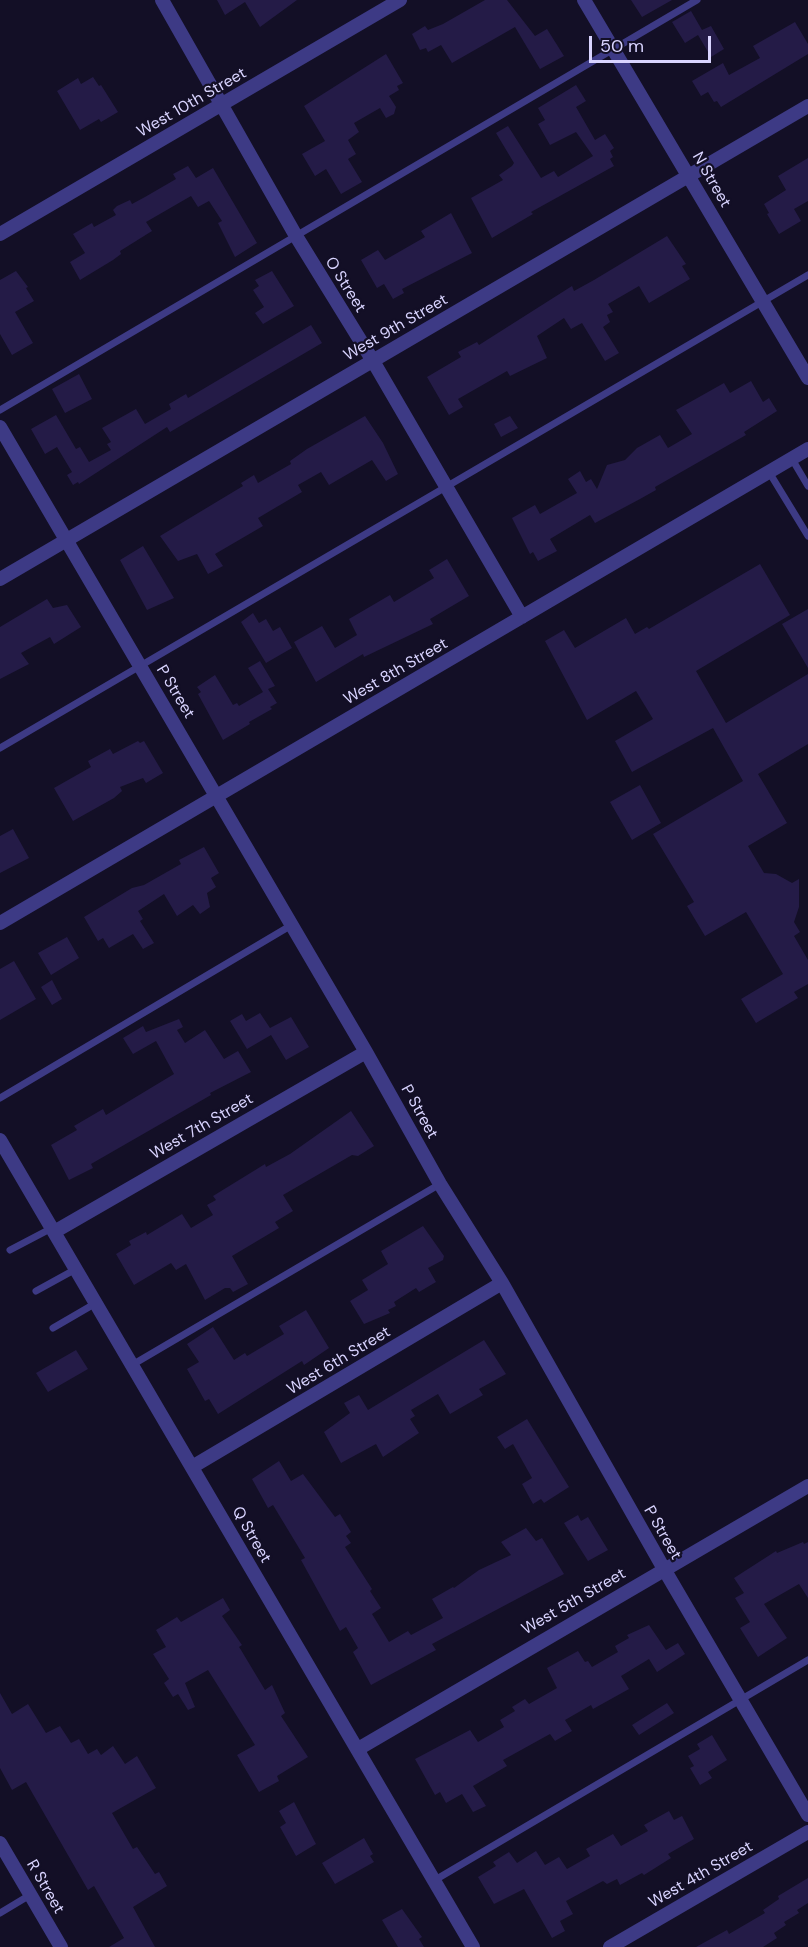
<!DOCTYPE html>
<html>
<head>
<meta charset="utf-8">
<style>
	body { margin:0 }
	#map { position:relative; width:808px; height:1947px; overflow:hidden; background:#130f26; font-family:"DM Sans",sans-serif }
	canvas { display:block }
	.scale { position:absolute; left:589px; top:36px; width:122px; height:27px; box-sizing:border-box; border:3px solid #d9d4ff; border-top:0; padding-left:8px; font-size:18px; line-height:21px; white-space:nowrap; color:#d9d4ff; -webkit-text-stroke:4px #130f26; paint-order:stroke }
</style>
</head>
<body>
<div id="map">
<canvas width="808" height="1947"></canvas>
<div class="scale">50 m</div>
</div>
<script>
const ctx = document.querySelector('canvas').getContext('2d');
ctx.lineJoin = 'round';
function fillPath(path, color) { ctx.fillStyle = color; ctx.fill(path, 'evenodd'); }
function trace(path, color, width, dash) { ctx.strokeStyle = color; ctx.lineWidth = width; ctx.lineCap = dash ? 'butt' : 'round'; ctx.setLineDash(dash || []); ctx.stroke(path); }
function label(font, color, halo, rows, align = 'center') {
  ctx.font = font + ' "DM Sans",sans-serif'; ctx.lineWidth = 4.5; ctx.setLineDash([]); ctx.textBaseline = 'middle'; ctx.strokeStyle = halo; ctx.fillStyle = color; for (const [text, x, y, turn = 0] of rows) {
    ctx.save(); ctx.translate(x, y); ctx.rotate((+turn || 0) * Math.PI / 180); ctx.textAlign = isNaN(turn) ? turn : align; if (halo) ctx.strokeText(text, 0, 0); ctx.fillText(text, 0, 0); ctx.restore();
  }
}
fillPath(new Path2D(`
	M217 0H297L260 27 245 2 225 15Z
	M485 0H507L535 36 547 29 564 56 540 69 515 27 452 63 441 45 428 52 426 48 420 50 412 34 425 26 428 30 443 24Z
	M631 0H672L642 17Z
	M691 11 702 30 711 26 724 49 711 57 698 35 685 43 672 22Z
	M795 22 808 44V54L721 107 717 101 714 102 708 92 701 96 692 81 723 63 729 75 760 58 753 46Z
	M386 54 403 83 397 86 399 90 389 96 396 107 394 114 386 118 380 108 354 123 359 132 348 140 356 154 348 159 362 182 341 194 326 169 315 176 302 154 325 141 304 106Z
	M93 77 99 86 101 85 118 112 101 122 99 119 80 130 57 91 78 78 81 84Z
	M576 85 586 101 576 107 595 140 605 134 614 148 610 151 613 157 610 159 614 166 531 212 533 214 492 238 471 198 503 180 499 175 512 166 514 163 496 133 508 126 541 178 554 171 558 177 593 156 576 132 550 145 538 124 545 120 538 108Z
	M808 158V201L794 209 801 221 779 234 767 214 769 213 764 204 786 190 778 176Z
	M188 166 196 178 213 168 257 243 235 257 218 223 222 221 209 201 198 207 191 196 146 222 152 231 120 251 121 254 113 260 80 280 70 262 85 253 73 234 92 223 94 227 116 215 113 210 117 206 130 200 132 204 145 197 176 179 173 174Z
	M451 213 472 253 402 289 404 293 393 299 384 284 377 288 361 260 378 250 385 260 425 237 421 231Z
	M667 236 686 264 682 266 690 279 649 303 639 286 608 304 613 312 607 315 610 322 603 327 619 353 605 361 582 323 571 329 564 318 537 336 547 358 510 376 507 371 458 399 463 407 449 415 427 377 461 357 458 352 477 342 479 345 572 286 574 291 594 280Z
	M16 271 28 287 26 288 34 301 15 312 33 343 12 355 0 334V280Z
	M272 271 294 306 263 324 255 313 264 307 253 290 259 286 255 280Z
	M311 325 322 343 170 432 167 427 79 484 78 482 73 485 67 475 72 472 57 447 45 454 31 429 56 415 76 449 80 447 89 462 111 450 107 444 111 442 102 428 136 409 145 424 171 409 169 404 186 394 188 398Z
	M79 374 92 399 65 413 52 389Z
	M751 381 763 402 769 398 777 411 744 432 746 435 655 487 656 490 640 499 595 523 590 515 550 539 557 551 538 561 533 552 530 554 512 518 535 505 540 514 577 493 568 479 580 471 586 482 591 479 597 489 607 465 625 460 637 448 660 435 668 448 692 434 676 410 724 383 730 393Z
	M365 416 383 443 398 474 386 481 372 460 329 485 321 472 298 485 302 492 258 518 263 526 215 554 223 566 208 574 197 554 178 561 160 536 243 486 241 483 254 475 258 483 291 464 290 461 307 449Z
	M510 416 518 428 501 437 494 424Z
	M143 546 174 598 147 610 120 560Z
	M447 559 469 596 430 619 433 624 364 657 363 654 316 682 294 642 322 626 335 648 357 635 349 619 390 595 394 602 434 578 429 570Z
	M760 564 790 615 696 671 726 723 808 674V744L758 774 787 823 748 846 764 873 776 874 792 883 799 879V907L794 922 800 932 794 936 808 960V984L794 992 798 998 756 1023 741 999 783 974 746 912 705 936 687 906 694 902 653 834 743 781 713 728 632 772 615 741 653 719 636 691 587 720 545 641 564 630 575 648 626 618 635 634 647 627 649 629Z
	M47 599 53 608 67 605 81 627 54 644 50 637 21 653 29 664 0 679V627Z
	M808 609V668L782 624Z
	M253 613 259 623 266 619 273 631 280 627 292 648 266 663 241 622Z
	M260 661 275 686 268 689 277 703 270 707 272 709 249 722 250 724 223 740 198 694 201 692 197 687 215 675 233 705 237 703 239 706 263 692 248 668Z
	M138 741 140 743 144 741 163 773 146 783 143 778 120 787 122 791 114 798 73 821 54 788 91 767 88 761 110 749 113 754Z
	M640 785 661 823 632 840 610 802Z
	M13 829 29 858 0 873V836Z
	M204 847 219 873 211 878 216 887 207 893 210 907 200 914 193 905 177 916 164 894 138 911 143 919 140 921 154 943 143 949 133 934 109 948 103 938 98 941 84 917 132 888 144 885 181 864 179 860Z
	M67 937 79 958 51 975 38 953Z
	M14 961 36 999 0 1020V969Z
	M52 980 62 999 52 1005 41 987Z
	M260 1013 270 1028 291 1017 309 1047 286 1060 271 1035 247 1049 230 1021 242 1014 246 1021Z
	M179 1019 183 1027 177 1030 185 1043 205 1030 224 1059 238 1051 251 1072 210 1093 211 1095 91 1164 93 1168 69 1180 51 1145 77 1130 74 1126 103 1109 106 1115 174 1074 156 1041 133 1054 123 1038 143 1026 146 1032Z
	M351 1111 374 1146 358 1156 352 1155 283 1195 293 1211 275 1222 279 1228 232 1256 248 1284 233 1292 230 1288H225L205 1300 186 1264 176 1270 171 1263 134 1285 116 1254 131 1245 129 1241 146 1232 147 1235 182 1214 191 1228 213 1215 207 1205 216 1200 213 1196 265 1164 266 1167 290 1154Z
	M423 1226 444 1256 443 1260 428 1268 436 1282 419 1292 416 1288 394 1302 396 1306 388 1310 390 1313 364 1324 350 1301 368 1290 362 1280 388 1264 381 1251Z
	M306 1310 329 1348 304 1365 302 1361 218 1414 209 1399 205 1401 187 1369 199 1362 187 1344 213 1327 234 1360 245 1353 247 1356 284 1334 279 1326Z
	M484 1340 506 1374 479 1389 483 1395 450 1414 438 1394 411 1410 415 1416 410 1419 419 1433 383 1457 376 1444 341 1463 324 1432 350 1413 344 1403 359 1395 368 1410Z
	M76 1350 88 1369 48 1392 36 1373Z
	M527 1419 569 1487 544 1503 541 1499 533 1504 522 1484 532 1478 513 1444 505 1449 497 1437Z
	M279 1461 291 1481 303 1474 335 1517 340 1514 351 1532 346 1536 351 1543 345 1547 372 1589 370 1591 381 1608 372 1614 389 1642 408 1631 411 1635 443 1618 432 1599 453 1587 454 1588 479 1570 511 1555 501 1542 526 1528 536 1541 542 1538 564 1574 432 1644 436 1650 371 1685 353 1652 358 1648 346 1627 340 1631 301 1560 305 1558 273 1505 268 1508 252 1479Z
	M578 1515 581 1521 588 1517 608 1550 588 1561 564 1523Z
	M803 1542 804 1544 808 1542V1598L799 1584 764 1604 787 1638 758 1657 740 1628 750 1622 735 1598 744 1593 734 1578 776 1551 777 1553Z
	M223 1598 230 1610 222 1616 242 1645 239 1647 241 1650 265 1690 272 1685 285 1713 281 1716 308 1757 277 1776 279 1781 259 1792 237 1755 255 1745 208 1670 185 1683 195 1707 188 1710 178 1694 173 1697 164 1683 169 1679 153 1654 166 1647 156 1630 177 1617 181 1622Z
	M649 1625 666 1650 678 1643 685 1654 657 1672 649 1659 621 1676 629 1689 593 1709 591 1705 565 1720 572 1731 555 1741 550 1734 503 1760 507 1766 473 1786 486 1806 473 1812 462 1794 446 1803 440 1792 435 1795 415 1759 470 1730 478 1742 504 1727 500 1720 515 1711 512 1707 525 1699 529 1704 557 1688 547 1668 578 1651 585 1662 588 1661 592 1667 618 1652 615 1646 629 1638 627 1635Z
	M0 1693 12 1714 28 1704 46 1733 60 1726 71 1743 79 1739 88 1754 97 1749 101 1755 113 1746 125 1764 137 1756 156 1788 112 1813 133 1849 137 1847 155 1874 159 1872 167 1886 133 1907 155 1947H109L124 1938 94 1886 88 1890 26 1782 12 1790 0 1768Z
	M667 1703 674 1713 639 1735 632 1725Z
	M712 1735 727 1760 708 1772 712 1778 700 1785 690 1768 694 1766 688 1756 700 1749 697 1744Z
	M294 1802 316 1844 296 1856 280 1827 286 1823 279 1811Z
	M669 1811 674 1820 682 1816 694 1839 668 1854 671 1858 644 1875 642 1873 620 1885 617 1879 607 1884 603 1881 566 1901 573 1914 560 1921 565 1931 552 1938 524 1889 494 1904 478 1877 496 1866 493 1862 509 1852 517 1863 536 1851 545 1865 559 1857 567 1869 590 1856 586 1849 613 1834 621 1846 648 1831 644 1825Z
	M364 1838 373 1854 370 1856 374 1862 335 1884 322 1863Z
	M808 1878V1903L797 1910 799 1913 784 1922 786 1925 774 1933 777 1938 763 1947H696L727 1930 729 1934 765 1913 763 1910 779 1899 778 1896Z
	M402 1909 422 1937 419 1939 424 1947H398L382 1920Z`), '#241b47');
trace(new Path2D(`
	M0 410 697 0
	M792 459 808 486
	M769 472 808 536
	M0 748 808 275
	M0 1098 290 926
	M10 1250 52 1228
	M36 1291 76 1269
	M53 1328 96 1303
	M132 1365 440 1184
	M435 1880 808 1660
	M0 1913 30 1895`), '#3d3a85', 7);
trace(new Path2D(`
	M162 0 296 236 373 361 522 617
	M584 0 808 378
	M0 234 400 0
	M0 427 366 1052 440 1184 502 1283 664 1569 808 1815
	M0 579 808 106
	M0 923 808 449
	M0 1140 473 1947
	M54 1232 366 1052
	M192 1467 502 1283
	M358 1749 808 1486
	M0 1843 61 1947
	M610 1947 808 1832`), '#3d3a85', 14);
label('16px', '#d9d4ff', '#130f26', [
	["West 10th Street",192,103,-30],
	["N Street",711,180,60],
	["O Street",345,285,58],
	["West 9th Street",396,328,-30],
	["West 8th Street",396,672,-30],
	["P Street",175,692,59],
	["P Street",419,1112,61],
	["West 7th Street",202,1127,-30],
	["West 6th Street",339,1361,-31],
	["P Street",662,1533,60],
	["Q Street",251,1535,60],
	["West 5th Street",574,1602,-30],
	["West 4th Street",701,1875,-30],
	["R Street",45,1887,60]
]);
</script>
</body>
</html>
